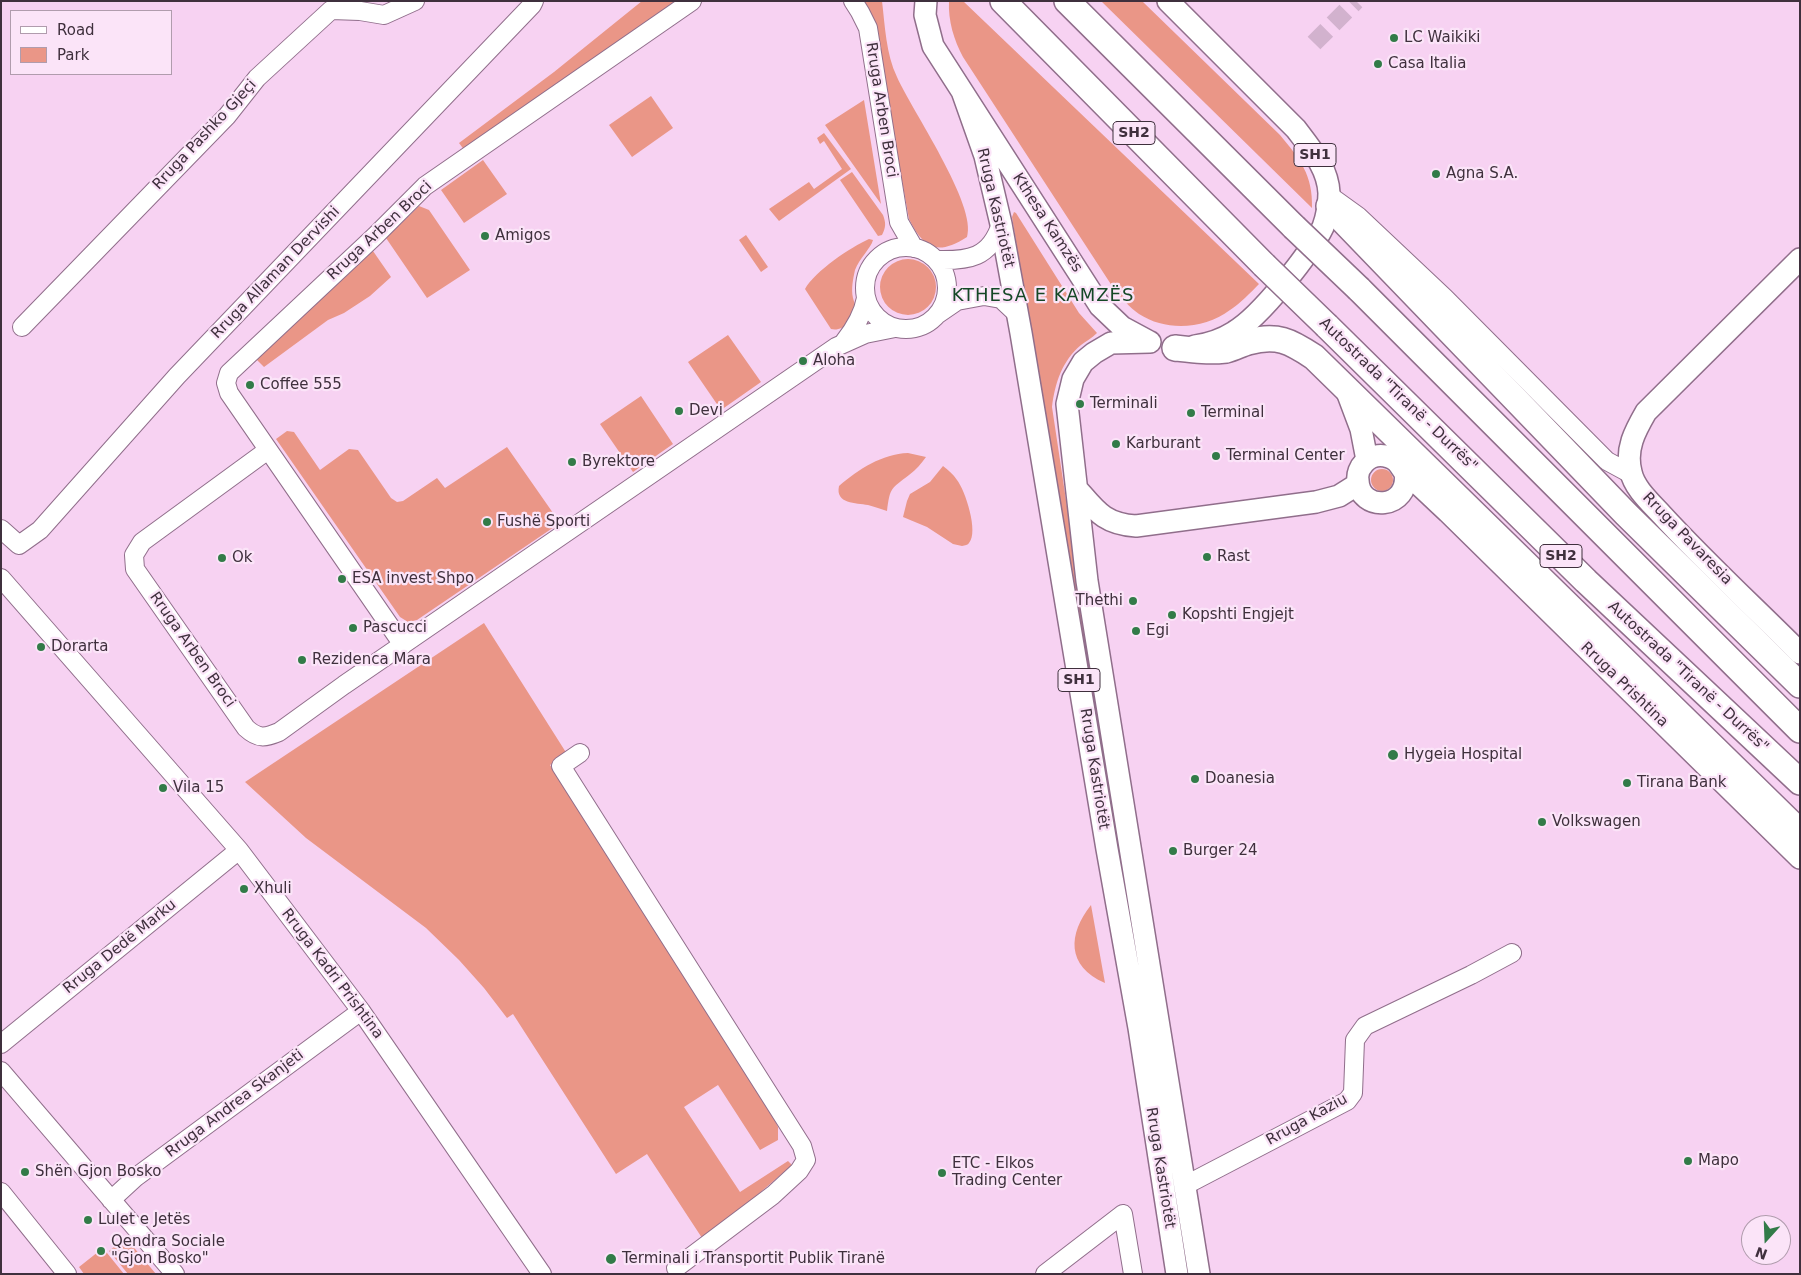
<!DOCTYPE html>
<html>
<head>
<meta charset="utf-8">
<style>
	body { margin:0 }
	#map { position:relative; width:1801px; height:1275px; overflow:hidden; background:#f7d2f2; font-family:"DejaVu Sans",sans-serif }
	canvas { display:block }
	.frame { position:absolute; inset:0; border:2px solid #3f303d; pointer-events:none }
	.legend { position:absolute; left:10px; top:10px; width:162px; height:65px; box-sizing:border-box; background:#fbe4f8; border:1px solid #b09cad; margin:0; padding:6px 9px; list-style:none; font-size:15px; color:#3f303d }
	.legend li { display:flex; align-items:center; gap:10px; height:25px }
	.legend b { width:25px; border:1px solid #b09cad }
	.north { position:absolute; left:1741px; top:1215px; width:50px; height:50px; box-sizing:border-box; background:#fbe4f8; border:1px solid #b09cad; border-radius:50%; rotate:200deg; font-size:14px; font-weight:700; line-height:20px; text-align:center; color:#3f303d }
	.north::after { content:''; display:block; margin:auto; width:18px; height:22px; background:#327b48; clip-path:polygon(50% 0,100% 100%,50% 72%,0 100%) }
</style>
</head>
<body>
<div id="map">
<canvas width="1801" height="1275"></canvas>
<div class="frame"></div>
<ul class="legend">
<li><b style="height:6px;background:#fff"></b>Road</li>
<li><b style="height:14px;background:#ea9687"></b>Park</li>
</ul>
<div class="north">N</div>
</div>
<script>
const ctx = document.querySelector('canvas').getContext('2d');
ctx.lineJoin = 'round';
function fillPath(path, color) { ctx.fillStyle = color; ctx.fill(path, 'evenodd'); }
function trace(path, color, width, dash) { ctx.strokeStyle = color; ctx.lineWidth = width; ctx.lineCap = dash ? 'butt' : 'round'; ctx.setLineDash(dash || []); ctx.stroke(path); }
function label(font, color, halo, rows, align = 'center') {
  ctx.font = font + ' "DejaVu Sans",sans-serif'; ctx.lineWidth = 4.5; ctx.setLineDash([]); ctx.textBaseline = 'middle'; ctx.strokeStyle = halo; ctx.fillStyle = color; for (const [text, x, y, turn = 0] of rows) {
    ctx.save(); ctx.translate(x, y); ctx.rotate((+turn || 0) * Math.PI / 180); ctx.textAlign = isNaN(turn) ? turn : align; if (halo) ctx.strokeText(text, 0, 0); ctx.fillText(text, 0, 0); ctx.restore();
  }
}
fillPath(new Path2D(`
	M642 1H679L465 151 459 143 554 72Z
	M860 1H882C885 26 886 54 897 77 911 109 978 206 967 237 937 256 924 249 909 219L875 33Z
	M949 1H963L1259 284C1250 293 1241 303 1230 310 1204 329 1167 332 1139 314 1129 307 1122 298 1114 289L963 57C954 40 948 21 949 1Z
	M1101 1H1142L1280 135C1300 159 1313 175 1312 208Z
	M651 96 673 128 632 157 609 125Z
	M864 100 881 204 825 125Z
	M824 133 851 169 779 221 769 209 809 182 814 189 842 169 824 141 820 144 817 138Z
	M483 160 507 194 464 223 441 190Z
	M852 172 883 215C886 223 886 227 882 235L878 236 840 180Z
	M419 206 429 210 470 270 427 298 386 238Z
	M1014 212 1016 213 1079 313 1097 333C1092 338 1086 341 1081 345 1062 361 1055 383 1052 407L1128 912H1126L1012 217Z
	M746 235 768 267 761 272 739 240Z
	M869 239 873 240C871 248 859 259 855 270 853 279 851 289 853 298 854 302 856 306 856 309 854 321 842 332 831 329L805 289C815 271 851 247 869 239Z
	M373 251 391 277 370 296 344 313 328 320 264 367 256 359Z
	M880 287a28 28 0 1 1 56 0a28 28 0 1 1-56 0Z
	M728 335 761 382 721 410 688 362Z
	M641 396 673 444 633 472 600 424Z
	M287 431 294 432 320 470 349 449 358 450 391 498 397 502 403 501 437 478 445 488 507 447 560 523 417 620 408 622 400 617 276 439Z
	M908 453 926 457C921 464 916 470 909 475 891 489 890 487 887 511 881 509 875 507 868 505 856 503 835 504 839 486 859 469 882 454 908 453Z
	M943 466C948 470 953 474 957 480 965 490 979 532 969 543 968 545 965 545 962 546L953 544 927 527 903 517 907 501 910 494 930 482Z
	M1371 480a11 11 0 1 1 22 0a11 11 0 1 1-22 0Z
	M484 623 567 754 550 765 766 1102 778 1127V1140L760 1150 718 1085 684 1107 740 1192 788 1161 792 1165 704 1241 647 1154 616 1174 513 1014 507 1018 484 988 459 960 426 928 306 838 245 782Z
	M1091 905 1105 983C1066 966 1068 934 1091 905Z
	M126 1237V1238L156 1274H128L109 1251Z
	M103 1248 124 1274H84L79 1267Z`), '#ea9687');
trace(new Path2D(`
	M1314 43 1356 1`), '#d2b2ce', 18, [18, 9]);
const minor = new Path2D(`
	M853 1 860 12 868 28 899 222 914 248
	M1333 198 1358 216 1445 298 1607 461 1631 474
	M865 288a41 41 0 1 1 82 0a41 41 0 1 1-82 0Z
	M936 260C969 261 990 258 1001 224
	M938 314 957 301 984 296 1001 299 1017 314
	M22 327 227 116 257 78 331 10 360 11 384 15 415 1
	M844 342C855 328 863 315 866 298
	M268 450 142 542 134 555 135 569 246 728C258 739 265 738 279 732L344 685 836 347 865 334 895 328
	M1 529 19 545 40 530 177 376 532 5 534 1
	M1 578 239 850 361 1011 542 1274
	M403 645 229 393 226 383 229 373 375 236 425 186 692 1
	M580 753 561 766 802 1146 806 1160 799 1171 773 1195 676 1268
	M1 1044 239 850
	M1 1071 175 1274
	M1184 1186 1347 1101 1353 1093 1355 1040 1365 1026 1471 975 1512 953
	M1 1192 67 1274
	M111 1200 136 1177 361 1011
	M1045 1274 1123 1214 1133 1274`);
const major = new Path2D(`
	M926 1 925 15 933 46 1100 306 1122 327 1148 341
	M1168 1 1296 129C1311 149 1328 168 1329 193 1329 205 1327 216 1323 227 1310 254 1260 317 1234 332 1223 339 1208 344 1195 346
	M962 91 985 156 1001 224 1021 333 1107 849 1139 1028 1177 1274
	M1800 259 1646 412C1635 431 1625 449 1631 472 1634 488 1651 503 1662 515 1706 563 1754 607 1800 653
	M1150 342 1111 343 1094 353 1083 362 1073 379 1067 404 1087 581 1199 1274
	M1346 389 1361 429 1367 460
	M1405 472C1411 510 1359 513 1358 480 1357 474 1360 467 1364 463 1370 456 1380 454 1389 457 1398 460 1400 466 1405 473 1408 476 1413 479 1417 483 1427 492 1437 502 1448 512L1800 858
	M1078 490C1097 512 1105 524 1136 526L1316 502 1339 496 1358 484`);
const highway = new Path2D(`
	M1003 1 1264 265
	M1067 1 1294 227
	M1329 206 1626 514 1800 685
	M1359 289 1800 730
	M1327 326 1586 581 1800 782
	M1175 348C1193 350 1208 352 1226 350 1234 348 1241 344 1248 342 1277 334 1290 341 1314 357L1800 832`);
trace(minor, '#906e8b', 20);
trace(major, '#906e8b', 24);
trace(highway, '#906e8b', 28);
trace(minor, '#fff', 18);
trace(major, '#fff', 21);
trace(highway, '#fff', 25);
const highwayBridge = new Path2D(`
	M1294 227 1359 289
	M1264 265 1327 326`);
trace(highwayBridge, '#906e8b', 28, []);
trace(highwayBridge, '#fff', 25);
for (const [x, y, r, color] of [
	[1394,38,5,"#327b48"],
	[1378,64,5,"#327b48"],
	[1436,174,5,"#327b48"],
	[485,236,5,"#327b48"],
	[803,361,5,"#327b48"],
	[250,385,5,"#327b48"],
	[1080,404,5,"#327b48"],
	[679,411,5,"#327b48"],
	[1191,413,5,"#327b48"],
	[1116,444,5,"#327b48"],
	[1216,456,5,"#327b48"],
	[572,462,5,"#327b48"],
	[487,522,5,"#327b48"],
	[1207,557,5,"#327b48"],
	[222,558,5,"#327b48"],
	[342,579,5,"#327b48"],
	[1133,601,5,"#327b48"],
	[1172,615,5,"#327b48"],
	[353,628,5,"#327b48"],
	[1136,631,5,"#327b48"],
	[41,647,5,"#327b48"],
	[302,660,5,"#327b48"],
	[1393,755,6,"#327b48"],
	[1195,779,5,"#327b48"],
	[1627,783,5,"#327b48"],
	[163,788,5,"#327b48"],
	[1542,822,5,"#327b48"],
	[1173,851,5,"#327b48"],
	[244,889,5,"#327b48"],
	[1688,1161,5,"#327b48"],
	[25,1172,5,"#327b48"],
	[942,1173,5,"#327b48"],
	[88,1220,5,"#327b48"],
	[101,1251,5,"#327b48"],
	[611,1259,6,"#327b48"]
]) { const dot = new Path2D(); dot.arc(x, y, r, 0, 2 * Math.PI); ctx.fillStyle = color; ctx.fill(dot); trace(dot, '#fbe4f8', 2); }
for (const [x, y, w] of [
	[1134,133,42],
	[1315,155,42],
	[1561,556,42],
	[1079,680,42]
]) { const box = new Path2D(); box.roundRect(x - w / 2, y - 11.5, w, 23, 4); ctx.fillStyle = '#fbe4f8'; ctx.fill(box); trace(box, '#3f303d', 1); }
label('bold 14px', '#3f303d', null, [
	["SH2",1134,133],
	["SH1",1315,155],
	["SH2",1561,556],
	["SH1",1079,680]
]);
label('15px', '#3f303d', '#fbe4f8', [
	["LC Waikiki",1404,38],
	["Casa Italia",1388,64],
	["Agna S.A.",1446,174],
	["Amigos",495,236],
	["Aloha",813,361],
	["Coffee 555",260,385],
	["Terminali",1090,404],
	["Devi",689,411],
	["Terminal",1201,413],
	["Karburant",1126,444],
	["Terminal Center",1226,456],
	["Byrektore",582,462],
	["Fushë Sporti",497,522],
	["Rast",1217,557],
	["Ok",232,558],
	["ESA invest Shpo",352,579],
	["Thethi",1123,601,"right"],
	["Kopshti Engjejt",1182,615],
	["Pascucci",363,628],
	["Egi",1146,631],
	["Dorarta",51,647],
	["Rezidenca Mara",312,660],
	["Hygeia Hospital",1404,755],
	["Doanesia",1205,779],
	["Tirana Bank",1637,783],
	["Vila 15",173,788],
	["Volkswagen",1552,822],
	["Burger 24",1183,851],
	["Xhuli",254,889],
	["Mapo",1698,1161],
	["ETC - Elkos",952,1164],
	["Trading Center",952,1181],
	["Shën Gjon Bosko",35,1172],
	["Lulet e Jetës",98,1220],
	["Qendra Sociale",111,1242],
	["\"Gjon Bosko\"",111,1259],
	["Terminali i Transportit Publik Tiranë",622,1259]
], 'left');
label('15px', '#3f303d', '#fbe4f8', [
	["Rruga Arben Broci",881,110,81],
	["Rruga Pashko Gjeçi",205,135,-47],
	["Rruga Kastriotët",995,208,77],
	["Kthesa Kamzës",1047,223,57],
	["Rruga Arben Broci",380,231,-43],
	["Rruga Allaman Dervishi",276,273,-46],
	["Autostrada \"Tiranë - Durrës\"",1398,395,44],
	["Rruga Pavaresia",1687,539,46],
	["Rruga Arben Broci",192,650,55],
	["Autostrada \"Tiranë - Durrës\"",1688,677,43],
	["Rruga Prishtina",1624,685,44],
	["Rruga Kastriotët",1094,769,81],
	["Rruga Dedë Marku",120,947,-39],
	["Rruga Kadri Prishtina",332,974,53],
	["Rruga Andrea Skanjeti",235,1104,-37],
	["Rruga Kaziu",1307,1120,-29],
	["Rruga Kastriotët",1160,1168,81]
]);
ctx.letterSpacing = '1px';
label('18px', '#154826', '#fbe4f8', [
	["KTHESA E KAMZËS",1043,296]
]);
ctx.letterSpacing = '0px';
</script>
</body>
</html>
